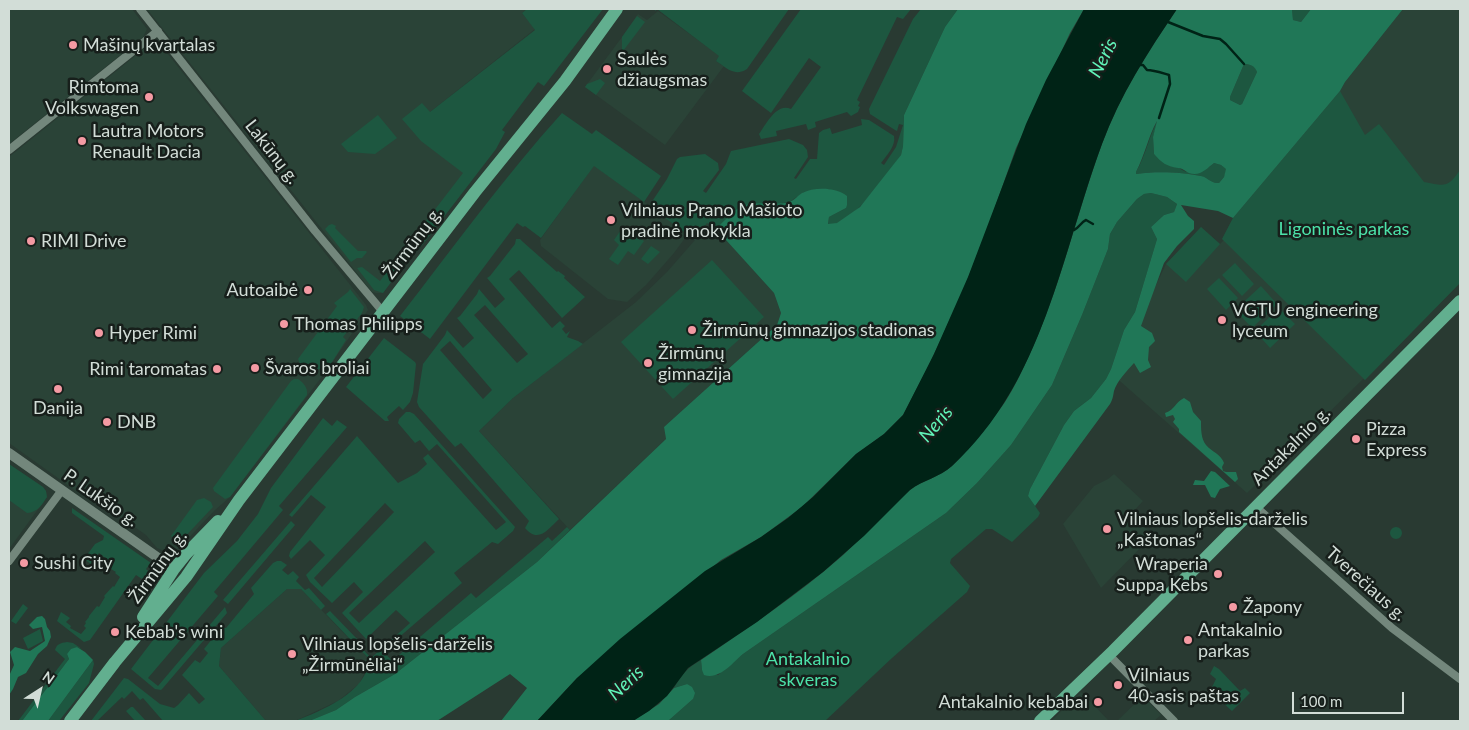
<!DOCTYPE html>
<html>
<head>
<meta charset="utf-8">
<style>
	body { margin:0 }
	#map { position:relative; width:1469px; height:730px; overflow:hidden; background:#293a32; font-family:Lato,sans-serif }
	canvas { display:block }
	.frame { position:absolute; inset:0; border:10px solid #d2ddd7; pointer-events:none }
	.north { position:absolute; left:15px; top:665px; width:50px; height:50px; -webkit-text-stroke:4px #171f1b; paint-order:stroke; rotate:35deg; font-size:14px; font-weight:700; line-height:20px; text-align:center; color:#d2ddd7 }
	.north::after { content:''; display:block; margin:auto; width:18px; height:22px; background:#d2ddd7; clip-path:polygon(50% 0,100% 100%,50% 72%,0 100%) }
	.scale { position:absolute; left:1292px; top:692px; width:112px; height:22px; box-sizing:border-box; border:2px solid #d2ddd7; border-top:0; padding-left:6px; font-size:15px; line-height:18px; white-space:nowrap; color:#d2ddd7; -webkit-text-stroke:4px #171f1b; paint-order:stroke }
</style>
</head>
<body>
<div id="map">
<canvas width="1469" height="730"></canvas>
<div class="frame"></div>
<div class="north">N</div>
<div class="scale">100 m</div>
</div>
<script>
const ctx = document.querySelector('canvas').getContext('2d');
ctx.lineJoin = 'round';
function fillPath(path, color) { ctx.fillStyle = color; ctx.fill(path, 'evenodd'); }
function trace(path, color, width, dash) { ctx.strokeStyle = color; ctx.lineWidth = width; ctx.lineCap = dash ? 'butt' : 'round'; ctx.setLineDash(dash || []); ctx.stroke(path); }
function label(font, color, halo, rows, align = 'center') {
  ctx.font = font + ' Lato,sans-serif'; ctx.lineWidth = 5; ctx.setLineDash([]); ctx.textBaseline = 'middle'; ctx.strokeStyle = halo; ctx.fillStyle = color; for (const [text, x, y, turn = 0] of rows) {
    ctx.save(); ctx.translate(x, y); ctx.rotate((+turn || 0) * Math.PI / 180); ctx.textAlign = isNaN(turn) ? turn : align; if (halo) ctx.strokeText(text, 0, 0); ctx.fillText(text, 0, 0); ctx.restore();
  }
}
fillPath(new Path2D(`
	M9 9H132L147 29 143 37 9 144Z
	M147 9H527L522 13 535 29 430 112 472 180 423 244 407 261 383 293H376L372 292Z
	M1403 9H1460V283L1365 380 1363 379 1360 382 1247 493 1113 375 1166 264 1201 227 1220 244 1224 240 1222 239 1233 218 1340 91 1345 82Z
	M658 11 720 56 716 61 724 66 665 145 585 87 622 37 638 14 647 20Z
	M155 42 160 44 366 305 368 310 327 370 230 497 215 510 179 548 171 551H165L157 548 146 535 109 509 93 503 9 443V157L150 44Z
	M594 165 688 234 674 253 646 285 627 302 608 299 541 246 540 240Z
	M707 223 716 229 774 293 781 313 777 325 664 427 666 439 570 530 479 431 513 398 636 302 667 272 695 240Z
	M9 464 43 487 46 491 47 497 9 549Z
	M1114 474 1143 501 1131 514 1153 535 1101 588 1063 524 1094 486 1108 479Z
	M287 589H301L369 659V664L359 684 338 701 295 721H266L219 666 221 648Z
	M1081 692 1109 721H1051Z
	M1143 696 1161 715 1154 721H1117Z`), '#2a4337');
fillPath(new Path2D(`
	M527 9H603L544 86 538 82 502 130 505 132 496 149 423 244 407 261 383 293 374 290 357 268 362 267 380 281 463 173 421 141 402 119 422 103 430 112 535 30 522 13Z
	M655 9H789L747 69C734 77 727 68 716 61L719 56 657 9 655 11Z
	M801 9H911L903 19 897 17 857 100 860 102 858 106 860 107 858 112 851 116 847 112 815 122 816 127 808 130 806 124 776 131 777 136 761 139 759 134C766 124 777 102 791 109L821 67 809 58 771 113 742 91Z
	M921 9H958L945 27 904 115 903 146 901 155C890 172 855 219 836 224 833 224 830 224 828 224L829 217 846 208 829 189 804 192 791 201 784 203 743 205 716 229 707 223 695 240 649 206 667 179 677 159 680 157 705 154 718 163 719 170 703 191 706 193 726 164 731 151 789 139 803 145 807 150 808 157 794 178 796 179 810 159H817L819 133 823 130 830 128 832 134 862 125 861 119 869 120 894 136C896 146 887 155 881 163L884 165 896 147 903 125 899 124 897 131 895 130 870 114 869 109 913 19Z
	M1292 9H1311L1301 22 1293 20Z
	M637 16 645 22 623 51 622 50V37Z
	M1244 64C1250 64 1256 66 1257 72L1242 104 1240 105 1230 100V97Z
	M600 79 605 83 596 95 585 87 587 84Z
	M1340 91 1365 135 1379 124 1424 182C1445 186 1448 188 1460 170V283L1365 380 1222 239 1233 218Z
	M562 113 592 134 596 130 661 176 644 202 594 166 541 238 525 226 523 227 517 223 430 339 400 316C453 248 504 177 562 113Z
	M378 115 397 138 375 154 348 152 341 144Z
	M1159 118 1153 137 1154 154 1186 172 1209 167 1214 163 1221 165 1227 169 1224 177 1219 183C1211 184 1208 177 1201 176 1182 172 1156 171 1136 174V172C1146 155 1149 135 1159 118Z
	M1151 193 1167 197 1177 204 1174 212 1164 215 1151 227 1157 239 1135 312 1124 330 1111 369 1106 379 1091 398 1074 411 1064 425 1030 489 1028 496 1040 513 1038 517 1012 542 992 529H986L951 559 950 563 970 586 967 592 892 658 825 721H668L693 699 687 684 674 688C682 674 687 668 701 660L702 670 718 675 743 654 946 513 977 483 1011 445 1052 385 1082 315 1108 249 1110 234 1117 222 1137 199 1144 194Z
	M332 224 336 226 335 228 358 251H366L367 252 362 258H357L351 262 325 229 329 225Z
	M623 227 644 241 634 255 628 251 618 265 609 259 619 245 614 240Z
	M1201 227 1220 244 1186 282 1166 264Z
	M516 239H520L523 242 557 272 558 271 565 276 564 278 585 297 562 318 519 270 509 279 552 328 560 321 565 326 562 329 566 334 570 331 567 337 578 341 583 344 513 398 479 431 559 519C548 529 539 544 525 528L529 521 461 443 455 447 419 407 417 402 423 364 445 335 447 330 463 348 474 338 457 318 460 316 477 294 479 289 495 308 505 299 487 278 490 276 515 244ZM485 305 528 354 517 363 474 315ZM450 341 492 390 483 399 440 350Z
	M651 246 660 252 648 264 641 259Z
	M712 260 764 317 673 399 621 342Z
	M1235 263 1254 284 1242 296 1222 275Z
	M1219 278 1238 298 1226 310 1207 289Z
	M1261 286 1277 304 1252 328 1235 310Z
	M350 289 364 307 362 313 343 337 346 340 327 370 319 369 315 375 301 366 298 359 337 306 334 303 348 292Z
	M1279 308 1295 324 1270 348 1255 331Z
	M384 338 415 362 416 364 413 393 410 402 403 410 399 406 387 417 389 421H385L346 387Z
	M294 379H298C304 383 308 388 307 395L230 497 225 499 214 491 213 488 291 381Z
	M406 412H410L414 414 515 527 513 531 498 544 492 542 454 573 462 583 383 651 392 661 471 593 476 598 548 537 552 541 567 527 570 530 537 562 395 674 355 697 336 710 309 721H295C321 711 368 692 369 659L326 614 330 611 360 642 359 645 371 658 410 623 396 610 366 639 342 613 363 592 354 582 332 603 310 582 306 575 325 555 310 540 291 559 289 556 290 552 326 507 311 495 292 517 289 515 357 436 398 483 417 473 427 464 423 458 428 454 496 530 506 522 437 444 429 451 420 440 415 443 398 423 399 419ZM385 503 394 512 322 587 314 578ZM425 541 435 552 359 623 349 613Z
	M323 418 332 426 337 420 347 427 279 506 283 510 214 592 218 596 148 678 158 686 225 607 227 613 163 688 161 690 155 689 131 669 204 573 237 541 258 514 271 488Z
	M9 464 43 487 46 491 47 497C41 506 38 512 27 513L9 500Z
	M204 498 211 502 213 507 179 543 171 536 197 500Z
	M72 508 151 563 146 569C151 573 151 578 148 583L136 575 90 640 84 642 57 621 61 612 70 618 66 622 71 626 70 628 81 634 86 628 84 626 86 623 85 622 89 617V616L97 606 99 607 105 597 104 596 113 586 114 587 120 577 115 573 116 572 106 566 109 561 99 553 91 564 84 559 95 544 103 540 104 536 72 513Z
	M291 521 295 525 228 604 223 600Z
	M1390 533a6 6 0 1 1 12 0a6 6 0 1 1-12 0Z
	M277 561H281L287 565 282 570 288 575 293 571 299 577 296 581 305 590 309 588 325 606 321 610 301 589H287L221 648 219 666 266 721H163L143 698 140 700 132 691 124 699 122 697 97 721H91L124 678 128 679 160 704 174 708 178 705 189 693 199 704 205 699 182 675 195 660 200 663 208 653 204 649 221 628H226L254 594 251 588 273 563Z
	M23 604 28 608 16 624 11 621Z
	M40 629 43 641 28 649 23 638Z
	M67 642 73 643 82 649 77 647 67 654 69 659 22 721H18L65 659 55 650C57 644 60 643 67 642Z
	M93 660 94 664 89 683 59 721H48Z
	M1214 666 1219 669 1240 691 1245 688 1250 693 1232 711 1210 691 1216 679 1210 674Z
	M131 707H133L146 721H135L126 711Z`), '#1d5740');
fillPath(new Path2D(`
	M958 9H1084L1070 33 1016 148 984 238 960 298 927 369 903 415 884 434 856 454 802 507 761 537 721 560 577 678 537 721H501L527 688 510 674 437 721H309L336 710 355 697 395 674 537 562 666 439 664 427 777 325 781 313 774 293 716 229C722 223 735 209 742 206 750 202 775 204 785 203 793 202 796 197 802 193 814 187 836 187 847 196V205L846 208 829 217 828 224 837 223 860 207 901 155 903 146 904 115 945 27Z
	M1177 9H1292L1293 20 1301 22 1311 9H1403L1345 82 1340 91 1233 218 1218 211 1181 205 1188 216 1194 221V229L1177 246 1164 263 1141 326 1152 333 1155 341 1149 347 1148 360 1151 367 1140 373 1134 363C1127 371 1117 381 1114 391 1113 396 1113 399 1110 404L1035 506 1028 496 1030 489 1064 425 1074 411 1091 398 1106 379 1111 369 1124 330 1135 312 1157 239 1151 227 1164 215 1174 212 1177 204 1167 197 1151 193 1144 194 1137 199 1117 222 1110 234 1108 249 1082 315 1052 385 1011 445 977 483 946 513 743 654C732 663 720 680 704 675L702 670 701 660C749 627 798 595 842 556 865 535 886 511 910 490 923 480 940 477 952 466 962 457 969 447 978 438 987 426 997 414 1005 402 1014 388 1021 373 1028 358 1060 290 1076 215 1102 144 1120 95 1148 52 1177 9ZM1244 64C1250 64 1255 66 1257 72L1242 104 1240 105 1230 100V97ZM1157 121 1153 137 1154 154C1162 163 1166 166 1178 168 1182 168 1185 171 1189 173 1200 177 1206 169 1214 163L1221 165 1226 169 1224 177 1219 183C1211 184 1208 177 1201 176 1182 172 1156 171 1136 174V172C1145 155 1148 137 1157 121Z
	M1184 398 1190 402 1193 412 1201 421C1201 429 1201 439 1206 445 1212 452 1221 454 1224 463L1222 467 1223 471 1226 472H1236L1238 479 1235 482 1179 432V429L1173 422 1175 419 1173 415 1166 417 1165 413C1176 409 1174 403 1184 398Z
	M1211 471 1215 472 1230 486 1220 489 1215 498 1211 497 1205 485H1193L1195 480 1204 481Z
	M42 616 45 619 47 627 50 631 51 637 47 646 38 654 26 673 18 677 13 689 9 695V676L14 665 10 652 15 647 30 651 45 641 42 627 33 629 29 625 37 617Z
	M77 647 85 652 93 660 48 721H22L69 659 67 654 71 649Z
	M687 684 692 687 695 693 693 699 668 721H633L659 704 674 688Z`), '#207757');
fillPath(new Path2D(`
	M1084 9H1177C1148 52 1120 95 1102 144 1061 255 1044 382 952 466 940 477 923 480 910 490L864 536 823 572 757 622 688 668 667 696 649 711 633 721H537L577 678 620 639 705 571 761 537 788 518 813 497 856 454 884 434 903 415 934 354 968 277 1026 124 1046 80Z`), '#002316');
trace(new Path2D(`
	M1168 22 1203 36 1220 39 1226 44 1244 64
	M1140 65H1143L1147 70C1154 70 1162 73 1169 75L1170 84 1159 118
	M1074 230C1079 228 1081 222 1086 220L1093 224`), '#002316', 2.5);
trace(new Path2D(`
	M140 9 315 231 383 312
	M9 150 158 31
	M1256 507 1392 628 1460 679
	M9 561 62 490
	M1109 655 1174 721`), '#73877c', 8);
trace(new Path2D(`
	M9 453 174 569`), '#73877c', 10);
trace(new Path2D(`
	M143 617 174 569 186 554 218 521
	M70 721 115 662 186 577 239 500 475 192 565 81 617 9
	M1040 721 1113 651 1460 301`), '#62af8f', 12);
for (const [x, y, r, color] of [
	[73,45,5,"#f49aa3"],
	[607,69,5,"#f49aa3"],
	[149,97,5,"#f49aa3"],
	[82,141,5,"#f49aa3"],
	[611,220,5,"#f49aa3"],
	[31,241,5,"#f49aa3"],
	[308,290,5,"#f49aa3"],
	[1222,320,5,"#f49aa3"],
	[284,324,5,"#f49aa3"],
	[692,330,5,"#f49aa3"],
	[99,333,5,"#f49aa3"],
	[648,363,5,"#f49aa3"],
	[255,368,5,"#f49aa3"],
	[217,369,5,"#f49aa3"],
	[58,389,5,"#f49aa3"],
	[107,422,5,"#f49aa3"],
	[1356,439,5,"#f49aa3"],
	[1107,529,5,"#f49aa3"],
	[24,563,5,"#f49aa3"],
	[1218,574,5,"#f49aa3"],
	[1233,607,5,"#f49aa3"],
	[115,632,5,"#f49aa3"],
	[1188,640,5,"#f49aa3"],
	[292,654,5,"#f49aa3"],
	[1118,685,5,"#f49aa3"],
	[1098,702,5,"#f49aa3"]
]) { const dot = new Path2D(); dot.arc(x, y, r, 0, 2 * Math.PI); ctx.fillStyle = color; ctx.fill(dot); trace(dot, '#171f1b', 2); }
label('18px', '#d2ddd7', '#171f1b', [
	["Mašinų kvartalas",83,45],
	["Saulės",617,59],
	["džiaugsmas",617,80],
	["Rimtoma",139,87,"right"],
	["Volkswagen",139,108,"right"],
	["Lautra Motors",92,131],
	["Renault Dacia",92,152],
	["Vilniaus Prano Mašioto",621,210],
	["pradinė mokykla",621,231],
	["RIMI Drive",41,241],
	["Autoaibė",298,290,"right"],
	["VGTU engineering",1232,310],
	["lyceum",1232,331],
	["Thomas Philipps",294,324],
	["Žirmūnų gimnazijos stadionas",702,330],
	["Hyper Rimi",109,333],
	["Žirmūnų",658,353],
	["gimnazija",658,374],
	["Švaros broliai",265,368],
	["Rimi taromatas",207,369,"right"],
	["Danija",58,408,"center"],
	["DNB",117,422],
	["Pizza",1366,429],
	["Express",1366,450],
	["Vilniaus lopšelis-darželis",1117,519],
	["„Kaštonas“",1117,540],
	["Sushi City",34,563],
	["Wraperia",1208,564,"right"],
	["Suppa Kebs",1208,585,"right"],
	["Žapony",1243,607],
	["Antakalnio",1198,630],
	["parkas",1198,651],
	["Kebab's wini",125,632],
	["Vilniaus lopšelis-darželis",302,644],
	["„Žirmūnėliai“",302,665],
	["Vilniaus",1128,675],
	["40-asis paštas",1128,696],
	["Antakalnio kebabai",1088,702,"right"]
], 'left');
label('18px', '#d2ddd7', '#171f1b', [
	["Lakūnų g.",272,152,52],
	["Žirmūnų g.",413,243,-53],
	["Antakalnio g.",1291,446,-45],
	["P. Lukšio g.",101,498,35],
	["Žirmūnų g.",158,567,-54],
	["Tverečiaus g.",1366,584,42]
]);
label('18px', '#4ce2a9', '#171f1b', [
	["Ligoninės parkas",1344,229],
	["Antakalnio",808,659],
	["skveras",808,680]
]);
label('italic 19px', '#61f3b9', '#171f1b', [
	["Neris",1103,58,-63],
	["Neris",936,424,-50],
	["Neris",626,683,-43]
]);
</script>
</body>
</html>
